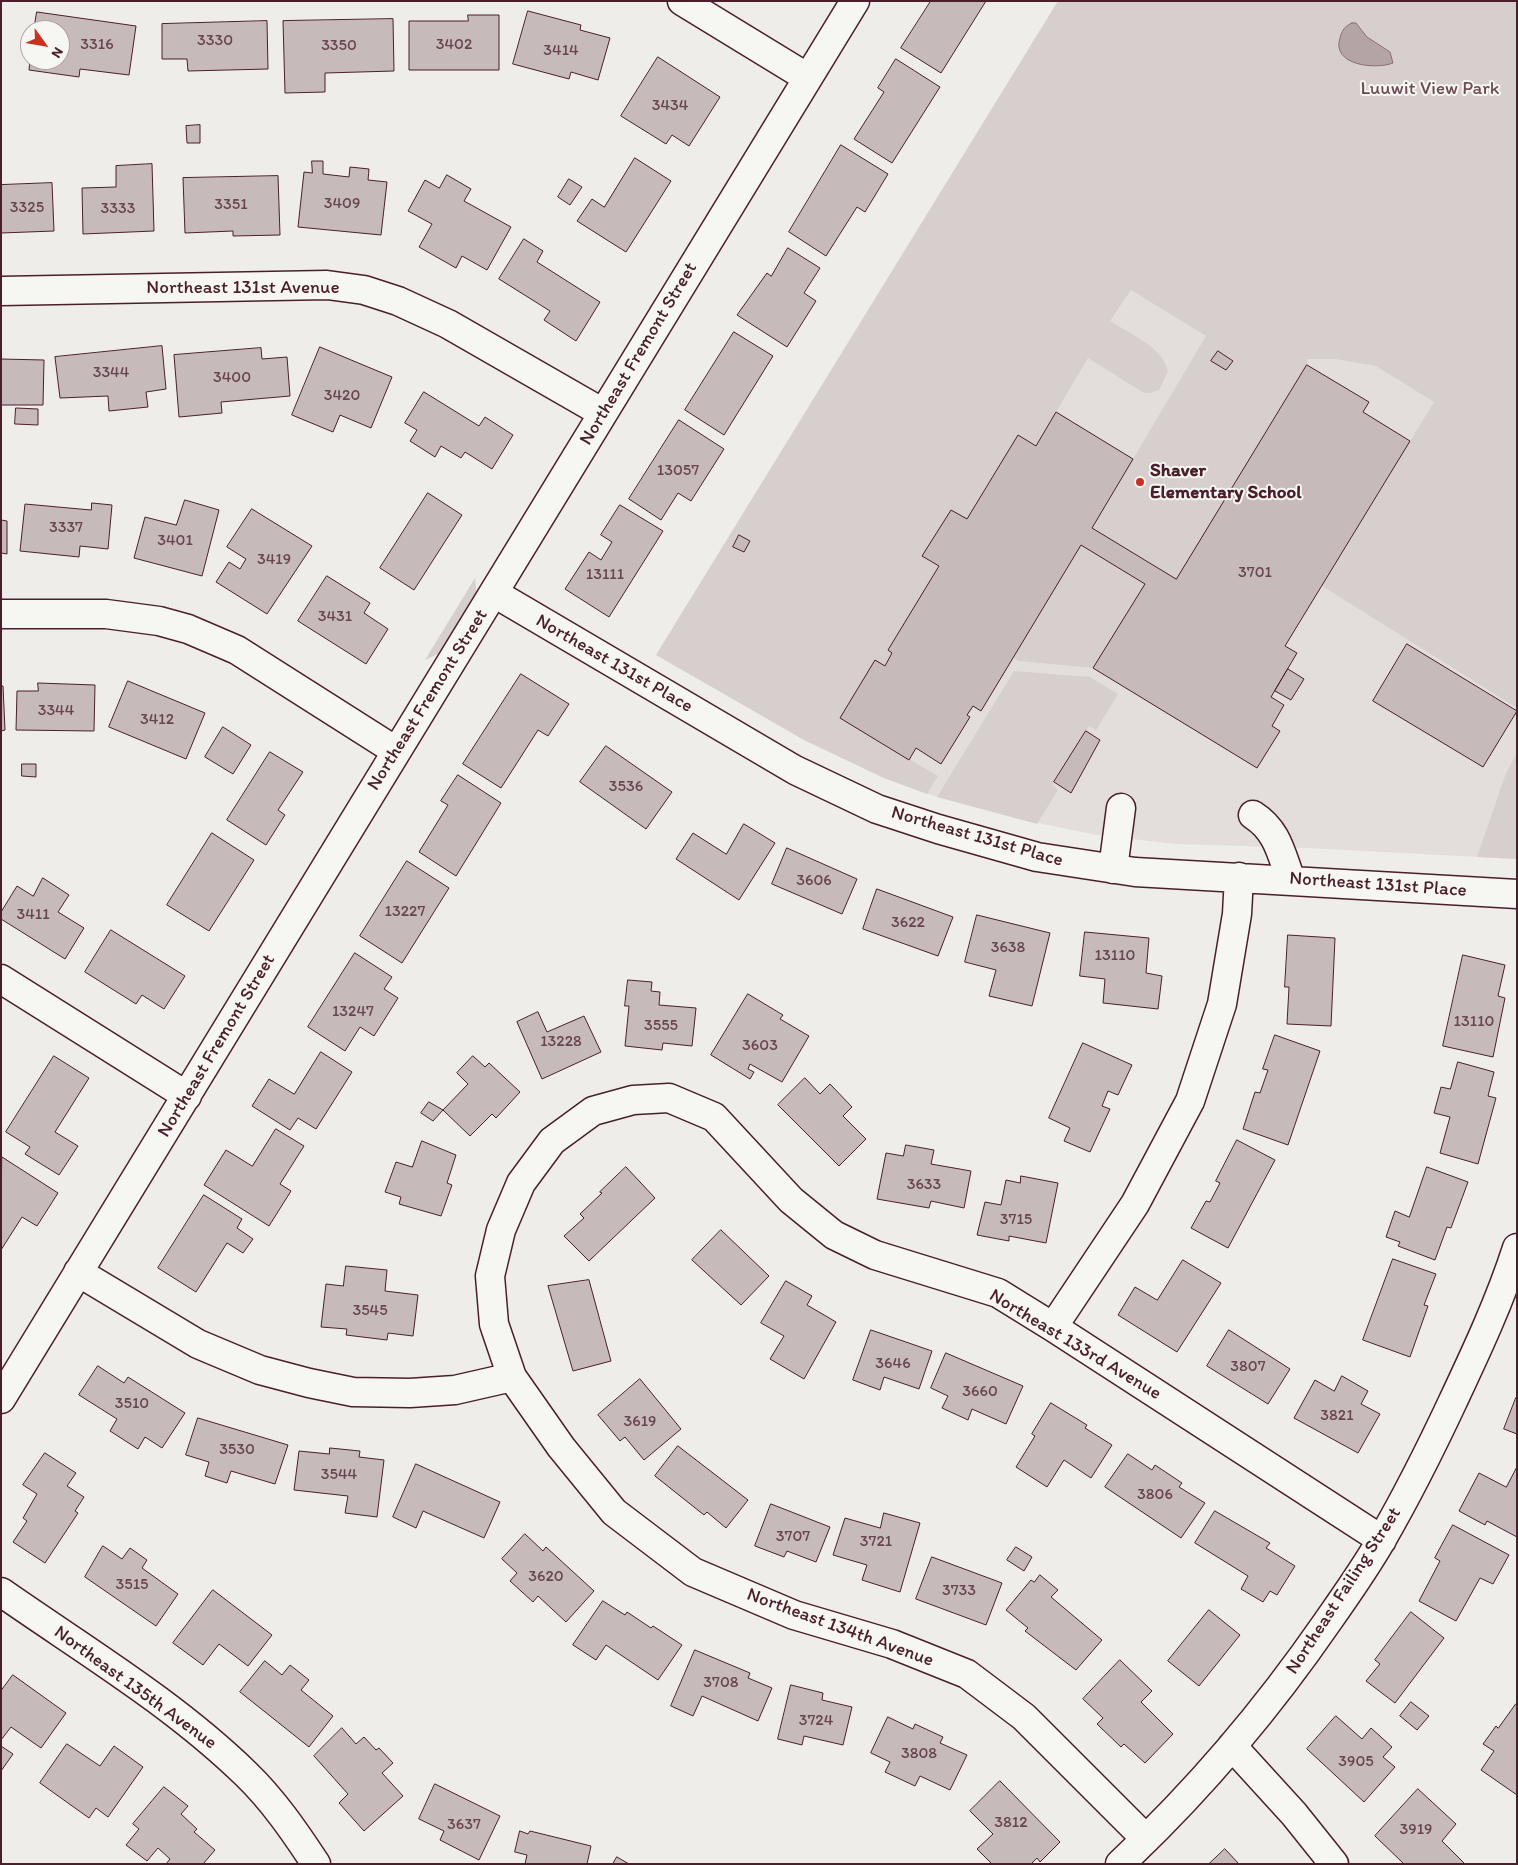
<!DOCTYPE html>
<html>
<head>
<meta charset="utf-8">
<style>
	body { margin:0 }
	#map { position:relative; width:1518px; height:1865px; overflow:hidden; background:#efedea; font-family:Itim,sans-serif }
	canvas { display:block }
	.frame { position:absolute; inset:0; border:2px solid #4a1f2b; pointer-events:none }
	.north { position:absolute; left:20px; top:20px; width:50px; height:50px; box-sizing:border-box; background:#f6f6f2; border:1px solid #b1a0a2; border-radius:50%; rotate:122deg; font-size:14px; font-weight:700; line-height:20px; text-align:center; color:#4a1f2b }
	.north::after { content:''; display:block; margin:auto; width:18px; height:22px; background:#c8321e; clip-path:polygon(50% 0,100% 100%,50% 72%,0 100%) }
</style>
</head>
<body>
<div id="map">
<canvas width="1518" height="1865"></canvas>
<div class="frame"></div>
<div class="north">N</div>
</div>
<script>
const ctx = document.querySelector('canvas').getContext('2d');
ctx.lineJoin = 'round';
function fillPath(path, color) { ctx.fillStyle = color; ctx.fill(path, 'evenodd'); }
function trace(path, color, width, dash) { ctx.strokeStyle = color; ctx.lineWidth = width; ctx.lineCap = dash ? 'butt' : 'round'; ctx.setLineDash(dash || []); ctx.stroke(path); }
function label(font, color, halo, rows, align = 'center') {
  ctx.font = font + ' Itim,sans-serif'; ctx.lineWidth = 4; ctx.setLineDash([]); ctx.textBaseline = 'middle'; ctx.strokeStyle = halo; ctx.fillStyle = color; for (const [text, x, y, turn = 0] of rows) {
    ctx.save(); ctx.translate(x, y); ctx.rotate((+turn || 0) * Math.PI / 180); ctx.textAlign = isNaN(turn) ? turn : align; if (halo) ctx.strokeText(text, 0, 0); ctx.fillText(text, 0, 0); ctx.restore();
  }
}
fillPath(new Path2D(`
	M1058 1 1517 247V859L1306 848 1175 844 1097 835 1033 822 937 797 884 778 804 740 714 686 656 655Z`), '#e3dedc');
fillPath(new Path2D(`
	M1058 1H1517V708L1322 586 1434 402 1376 366 1335 359H1307V365L1176 579 1092 528 1206 336 1131 290 1110 321C1130 334 1162 346 1168 371L1159 390 1150 393H1144L1088 358 1036 446 967 519 951 510 923 556 939 566 888 650 892 653 885 666 875 660 840 718 938 776 927 794 884 778 804 740 656 655ZM1218 351 1233 361 1226 370 1212 361Z
	M1081 545 1145 584 1093 668 1019 661 1013 657Z
	M475 578 477 596 442 652 425 660Z
	M1014 671 1090 677 1118 694 1096 730 1089 726 1052 785 1058 790 1037 824 937 797Z
	M1517 753V859L1477 857 1506 773Z`), '#d7cfce');
const water = new Path2D(`
	M1352 23H1356L1367 37 1390 52 1393 63C1375 70 1331 65 1340 38 1342 30 1345 26 1352 23Z`);
fillPath(water, '#b4a4a5');
trace(water, '#8a6f74', 1);
const building = new Path2D(`
	M931 1H986L941 73 901 48Z
	M528 11 581 25 580 30 610 38 598 80 571 72 569 79 513 64Z
	M37 12 136 26 129 75 80 69 79 77 29 70 30 60H60V30H34Z
	M468 15H499V70H409V21H468Z
	M393 19 394 71 325 73V92L285 93 283 21Z
	M267 21 268 69 188 71 187 59H162V24Z
	M658 57 720 97 689 146 672 135 666 144 621 116Z
	M896 59 940 87 892 163 854 139 884 92 878 88Z
	M200 125V143H187L186 126Z
	M841 145 888 174 865 212 857 207 826 256 789 232Z
	M635 158 671 181 626 252 577 221 592 199 604 207Z
	M312 161H323V174L349 177 350 167 369 169 368 180 387 182 381 235 298 227 304 172 312 173Z
	M152 164 154 231 83 234 82 188 116 187V166Z
	M447 175 471 189 464 201 511 227 487 270 462 256 456 268 419 247 432 224 408 211 425 180 439 188Z
	M278 176 280 235 233 236V231L185 233 183 178Z
	M569 179 582 187 570 205 558 197Z
	M52 183 54 231 1 233V185Z
	M524 239 543 251 537 262 600 302 576 341 544 320 550 311 499 279Z
	M788 248 820 268 804 293 816 301 787 347 737 315 767 273 771 276Z
	M734 332 773 356 724 435 685 410Z
	M162 346 166 389 146 392 148 407 109 411 108 396 60 398 55 357Z
	M320 347 392 377 371 428 340 415 333 432 292 415Z
	M261 348 262 359 287 357 290 396 221 402 222 413 179 417 174 355Z
	M1218 351 1233 361 1226 370 1211 361Z
	M1 359 44 360 43 405H1Z
	M1307 365 1369 402 1363 412 1410 441 1285 646 1297 653 1271 697 1284 705 1272 726 1280 731 1257 768 1093 668 1145 584 1081 545 981 711 973 706 967 715 970 717 941 764 916 748 909 760 840 718 875 660 885 666 892 653 888 650 939 566 922 556 951 510 967 519 1018 435 1036 446 1056 412 1133 459 1092 528 1176 579Z
	M424 392 479 426 485 417 513 435 492 469 465 452 461 458 441 446 435 457 410 441 417 430 405 423Z
	M16 408 38 409V425L15 424Z
	M679 420 724 449 691 501 678 493 661 520 629 499Z
	M428 493 462 515 414 590 380 568Z
	M185 500 219 510 202 576 134 558 145 517 176 525Z
	M92 503 112 505 108 549 80 546 79 557 20 551 25 504 91 510Z
	M620 505 663 531 609 617 565 589 589 552 601 560 612 542 601 535Z
	M252 509 312 546 267 614 216 582 229 562 240 569 246 559 227 547Z
	M1 520 7 521V554L1 553Z
	M739 535 750 541 744 552 733 547Z
	M327 576 370 603 364 613 388 629 366 664 298 621Z
	M1407 644 1517 711 1483 767 1373 701Z
	M1288 669 1304 679 1291 700 1275 691Z
	M521 674 569 704 548 736 538 730 501 788 463 764Z
	M128 681 205 713 186 759 109 727Z
	M38 683 95 685 94 731 16 730 17 691H38Z
	M1 686H3L5 730 1 731Z
	M223 727 251 745 233 774 205 757Z
	M1086 731 1100 740 1071 793 1054 782Z
	M606 746 672 792 646 829 580 782Z
	M270 752 303 772 278 810 285 815 266 845 227 820Z
	M22 764H36V777L22 776Z
	M458 775 501 803 456 876 419 852 448 805 441 801Z
	M744 824 775 843 739 900 676 859 693 833 726 854Z
	M212 833 254 860 209 931 167 905Z
	M787 848 857 879 842 914 772 884Z
	M407 861 449 888 402 963 360 936Z
	M43 878 69 895 58 912 84 928 65 959 1 919V912L17 886 33 896Z
	M877 889 953 917 938 956 863 929Z
	M977 915 1050 933 1032 1006 989 996 996 970 965 962Z
	M111 930 185 976 164 1009 142 995 136 1004 85 972Z
	M1085 932 1149 938 1146 973 1162 976 1158 1009 1103 1003 1105 979 1080 976Z
	M1288 935 1335 938 1331 1026 1287 1024 1289 987H1285Z
	M355 953 392 977 384 989 398 998 374 1036 360 1027 345 1051 308 1027Z
	M1463 955 1505 965 1498 996 1505 998 1493 1057 1443 1046Z
	M628 980 652 982 651 991 660 992 659 1005 696 1008 692 1046 663 1043 662 1050 625 1046 629 1006H625Z
	M748 994 783 1015 780 1019 809 1036 782 1082 750 1064 748 1069 754 1072 750 1079 711 1055Z
	M538 1012 547 1032 584 1016 601 1052 542 1079 517 1022Z
	M1275 1035 1320 1051 1288 1145 1243 1129 1255 1092 1260 1093 1268 1070 1263 1069Z
	M1083 1043 1132 1065 1118 1095 1108 1091 1102 1106 1110 1109 1090 1152 1064 1141 1070 1128 1049 1118Z
	M321 1052 352 1072 316 1129 298 1118 290 1130 252 1106 269 1079 294 1094Z
	M54 1056 89 1078 55 1132 78 1146 59 1175 25 1154 30 1147 6 1132Z
	M473 1056 485 1067 489 1063 520 1092 496 1118 492 1114 470 1136 443 1110 468 1084 457 1073Z
	M1458 1062 1494 1072 1488 1096 1496 1098 1478 1164 1440 1153 1450 1117 1434 1113 1441 1087 1450 1089Z
	M805 1078 820 1094 830 1084 852 1107 843 1116 866 1139 839 1166 778 1105Z
	M429 1102 443 1110 433 1121 421 1113Z
	M276 1129 304 1146 280 1184 291 1191 269 1226 204 1185 226 1150 252 1166Z
	M1237 1140 1275 1160 1228 1248 1191 1228 1206 1201 1210 1202 1220 1183 1216 1181Z
	M422 1141 456 1155 447 1183 452 1185 441 1216 399 1204 401 1197 385 1192 396 1162 412 1167Z
	M906 1145 934 1150 931 1164 971 1171 964 1208 931 1201 929 1208 877 1199 886 1153 903 1156Z
	M2 1157 58 1193 37 1226 22 1217 1 1250Z
	M626 1167 655 1198 589 1261 564 1236 584 1218 580 1214 602 1193 600 1192Z
	M1427 1167 1468 1182 1451 1228 1447 1227 1435 1260 1398 1246 1400 1242 1386 1237 1395 1211 1409 1217Z
	M1021 1176 1058 1183 1046 1243 1009 1236V1241L977 1235 985 1202 1001 1205 1006 1180 1020 1183Z
	M204 1195 242 1219 237 1228 253 1239 243 1253 227 1243 196 1292 158 1268Z
	M721 1230 769 1276 741 1305 692 1260Z
	M1393 1259 1436 1274 1424 1305 1428 1306 1410 1357 1363 1340Z
	M1183 1260 1221 1283 1177 1352 1118 1315 1135 1287 1157 1300Z
	M346 1266 387 1270 385 1291 418 1295 413 1336 388 1333 387 1340 346 1335 347 1329 321 1327 326 1284 343 1286Z
	M589 1280 611 1361 573 1371 548 1286Z
	M786 1281 812 1296 807 1305 836 1322 804 1379 770 1359 784 1336 761 1323Z
	M871 1330 932 1351 919 1389 884 1377 880 1390 853 1380Z
	M1229 1330 1290 1369 1268 1404 1207 1366Z
	M946 1353 1023 1386 1006 1424 972 1409 968 1420 942 1408 948 1396 931 1388Z
	M98 1366 124 1383 128 1377 185 1413 162 1448 145 1437 138 1449 110 1431 117 1419 79 1395Z
	M1342 1376 1368 1391 1361 1404 1380 1414 1358 1453 1294 1418 1315 1380 1334 1391Z
	M640 1379 681 1429 644 1460 625 1437 620 1441 598 1415Z
	M1516 1398 1517 1399V1434L1504 1429Z
	M1051 1403 1087 1425 1085 1428 1112 1445 1091 1478 1064 1460 1047 1487 1016 1467 1035 1436 1032 1434Z
	M198 1418 288 1445 275 1484 231 1471 227 1483 205 1476 209 1462 186 1455Z
	M678 1446 748 1500 726 1528 707 1512 704 1515 655 1476Z
	M330 1448 360 1451 359 1457 384 1460 377 1517 345 1513 348 1496 294 1490 299 1451 329 1454Z
	M45 1453 76 1473 67 1486 84 1497 75 1511 78 1513 45 1563 13 1542 27 1521 23 1518 37 1494 23 1485Z
	M1128 1454 1152 1470 1155 1465 1182 1483 1179 1487 1205 1503 1181 1538 1105 1487Z
	M416 1464 500 1502 484 1538 423 1511 416 1528 393 1517Z
	M1517 1467V1537L1487 1521 1485 1525 1459 1511 1479 1473 1506 1487Z
	M771 1504 830 1527 816 1562 787 1551 784 1557 755 1546Z
	M1215 1511 1270 1543 1266 1548 1295 1566 1277 1595 1270 1591 1263 1602 1241 1589 1248 1576 1195 1543Z
	M884 1513 920 1523 900 1592 862 1580 867 1565 833 1555 845 1518 880 1528Z
	M1453 1525 1509 1555 1493 1584 1480 1578 1456 1621 1419 1601 1440 1561 1435 1558Z
	M525 1534 543 1551 546 1547 594 1591 566 1622 538 1596 533 1602 510 1581 517 1573 502 1559Z
	M103 1546 122 1559 130 1548 147 1560 142 1568 178 1594 156 1626 85 1577Z
	M1016 1547 1032 1557 1024 1571 1007 1560Z
	M932 1557 1002 1583 986 1625 916 1599Z
	M1040 1575 1058 1590 1051 1597 1102 1640 1076 1670 1025 1631 1028 1628 1006 1610 1031 1580 1034 1582Z
	M213 1590 272 1635 248 1666 219 1644 203 1665 173 1643Z
	M603 1601 625 1615 627 1612 651 1628 653 1626 682 1645 658 1680 606 1645 596 1660 573 1645Z
	M1209 1610 1240 1635 1199 1686 1168 1661Z
	M1411 1612 1444 1638 1395 1703 1366 1681 1380 1664 1375 1660Z
	M695 1650 750 1673 748 1678 772 1688 758 1721 702 1696 693 1716 671 1706Z
	M1120 1660 1152 1691 1141 1702 1173 1734 1145 1763 1124 1744 1121 1747 1097 1724 1103 1718 1083 1699Z
	M265 1661 282 1675 290 1665 309 1680 301 1690 333 1716 309 1747 240 1692Z
	M13 1675 66 1713 41 1748 11 1727 1 1740V1691Z
	M791 1685 823 1693 822 1700 852 1707 843 1745 804 1736 802 1745 778 1739Z
	M1411 1702 1429 1716 1417 1730 1400 1716Z
	M1516 1704H1517V1795L1481 1770 1494 1751 1483 1744 1496 1726 1498 1728Z
	M1336 1716 1362 1739 1371 1728 1392 1747 1383 1757 1395 1767 1364 1802 1307 1749Z
	M888 1717 913 1729 915 1724 943 1737 940 1743 967 1755 950 1790 920 1776 915 1786 885 1772 890 1762 871 1753Z
	M342 1728 356 1744 364 1737 376 1750 379 1748 393 1763 382 1773 403 1796 364 1831 339 1803 348 1794 314 1756Z
	M67 1744 100 1766 114 1746 143 1767 108 1817 96 1808 89 1818 40 1783Z
	M1 1746 13 1754 1 1771Z
	M1000 1781 1060 1842 1040 1862 1037 1858 1031 1864H992L977 1849 993 1834 970 1811Z
	M435 1784 500 1816 479 1860 440 1840 444 1831 419 1819Z
	M164 1787 188 1806 181 1814 197 1829 194 1832 215 1850 203 1864H166L170 1859 158 1848 147 1861 126 1845 139 1829 133 1824Z
	M1418 1789 1456 1824 1442 1841 1465 1864H1404L1375 1836Z
	M520 1831 528 1834 530 1831 591 1846 587 1864H525L527 1855 515 1852Z
	M1225 1849 1239 1864H1209Z
	M617 1857 629 1864H613Z`);
fillPath(building, '#c6babb');
trace(building, '#4a1f2b', 1);
const minor = new Path2D(`
	M682 1 808 78
	M1 291 327 285 364 290 398 301 448 324 603 413
	M494 593 795 770 877 809 938 829 1037 857 1135 872 1517 894
	M1 614H106L159 621 188 629 237 650 396 751
	M1253 815C1278 831 1281 854 1291 880
	M1113 869 1121 808
	M1 979 187 1096
	M78 1272 198 1344 260 1370 309 1383 353 1392 410 1393 455 1390 512 1377
	M1053 1327 1135 1204 1190 1101 1222 1004 1237 914 1239 877
	M1 1399 855 1
	M1 1592C84 1650 173 1703 246 1774 273 1800 295 1832 316 1864
	M1232 1746 1294 1814 1334 1864
	M1146 1839 1024 1717 967 1674 892 1644 794 1615 693 1572 614 1512 561 1447 512 1377 494 1324 490 1276 501 1230 521 1183 552 1141 593 1111 633 1100 669 1098 714 1117 791 1200 834 1235 875 1255 998 1293 1053 1327 1382 1540
	M1120 1864C1198 1791 1268 1708 1328 1621 1347 1594 1366 1567 1382 1539 1408 1494 1431 1448 1453 1401 1476 1352 1500 1301 1517 1248`);
trace(minor, '#4a1f2b', 31);
trace(minor, '#f6f6f2', 28);
for (const [x, y, r, color] of [
	[1140,482,5,"#c8321e"]
]) { const dot = new Path2D(); dot.arc(x, y, r, 0, 2 * Math.PI); ctx.fillStyle = color; ctx.fill(dot); trace(dot, '#f6f6f2', 2); }
label('16px', '#69464f', null, [
	["3330",215,41],
	["3316",97,45],
	["3402",454,45],
	["3350",339,46],
	["3414",561,51],
	["3434",670,106],
	["3409",342,204],
	["3351",231,205],
	["3325",27,208],
	["3333",118,209],
	["3344",111,373],
	["3400",232,378],
	["3420",342,396],
	["13057",678,471],
	["3337",66,528],
	["3401",175,541],
	["3419",274,560],
	["3701",1255,573],
	["13111",605,575],
	["3431",335,617],
	["3344",56,711],
	["3412",157,720],
	["3536",626,787],
	["3606",814,881],
	["13227",405,912],
	["3411",33,915],
	["3622",908,923],
	["3638",1008,948],
	["13110",1115,956],
	["13247",353,1012],
	["13110",1474,1022],
	["3555",661,1026],
	["13228",561,1042],
	["3603",760,1046],
	["3633",924,1185],
	["3715",1016,1220],
	["3545",370,1311],
	["3646",893,1364],
	["3807",1248,1367],
	["3660",980,1392],
	["3510",132,1404],
	["3821",1337,1416],
	["3619",640,1422],
	["3530",237,1450],
	["3544",339,1475],
	["3806",1155,1495],
	["3707",793,1537],
	["3721",876,1542],
	["3620",546,1577],
	["3515",132,1585],
	["3733",959,1591],
	["3708",721,1683],
	["3724",816,1721],
	["3808",919,1754],
	["3905",1356,1762],
	["3812",1011,1823],
	["3637",464,1825],
	["3919",1416,1830]
]);
label('19px', '#6d4b54', '#f6f6f2', [
	["Luuwit View Park",1430,89]
]);
label('19px', '#4a1f2b', '#f6f6f2', [
	["Northeast 131st Avenue",243,288],
	["Northeast Fremont Street",639,354,-59],
	["Northeast 131st Place",614,664,30],
	["Northeast Fremont Street",428,700,-58],
	["Northeast 131st Place",977,837,16],
	["Northeast 131st Place",1378,885,4],
	["Northeast Fremont Street",217,1046,-59],
	["Northeast 133rd Avenue",1075,1345,31],
	["Northeast Failing Street",1344,1591,-57],
	["Northeast 134th Avenue",840,1628,20],
	["Northeast 135th Avenue",135,1688,36]
]);
label('bold 19px', '#4a1f2b', '#f6f6f2', [
	["Shaver",1150,471],
	["Elementary School",1150,493]
], 'left');
</script>
</body>
</html>
